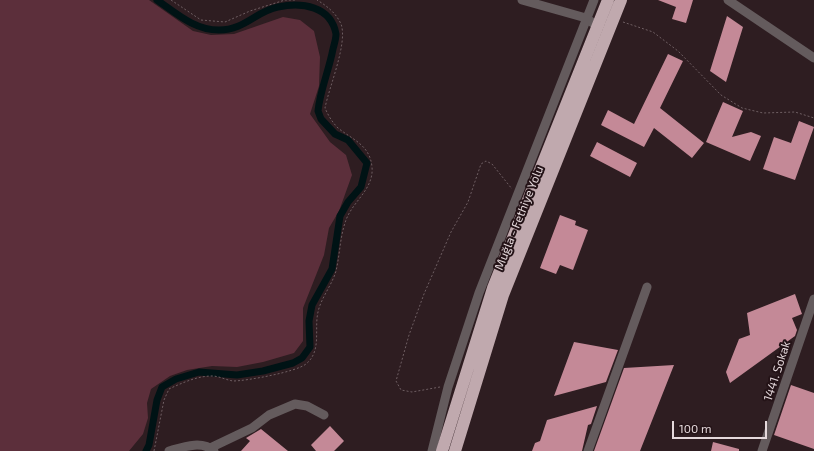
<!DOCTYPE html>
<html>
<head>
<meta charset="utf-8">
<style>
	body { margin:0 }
	#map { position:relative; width:814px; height:451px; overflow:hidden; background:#2e1d21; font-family:"Exo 2",sans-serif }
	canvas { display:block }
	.scale { position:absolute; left:672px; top:421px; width:95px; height:18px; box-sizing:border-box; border:2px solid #e5d9dc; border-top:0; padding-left:5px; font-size:12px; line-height:14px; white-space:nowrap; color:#e5d9dc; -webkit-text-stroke:3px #241317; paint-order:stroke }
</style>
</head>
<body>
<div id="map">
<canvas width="814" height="451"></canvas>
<div class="scale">100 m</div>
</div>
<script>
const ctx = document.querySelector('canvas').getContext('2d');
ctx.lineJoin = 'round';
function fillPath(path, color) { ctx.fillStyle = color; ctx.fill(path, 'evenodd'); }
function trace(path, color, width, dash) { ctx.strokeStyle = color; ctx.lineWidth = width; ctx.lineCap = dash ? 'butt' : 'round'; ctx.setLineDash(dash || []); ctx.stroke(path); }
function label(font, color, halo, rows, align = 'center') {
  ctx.font = font + ' "Exo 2",sans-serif'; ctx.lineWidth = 4; ctx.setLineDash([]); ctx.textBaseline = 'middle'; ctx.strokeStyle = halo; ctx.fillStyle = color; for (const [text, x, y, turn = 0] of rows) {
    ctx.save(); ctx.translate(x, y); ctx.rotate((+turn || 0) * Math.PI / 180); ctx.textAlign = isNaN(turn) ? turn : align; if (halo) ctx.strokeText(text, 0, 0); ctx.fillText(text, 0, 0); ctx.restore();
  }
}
fillPath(new Path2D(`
	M0 0H149L193 31 211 35 234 34 283 17 300 20 314 31 320 57 319 86 310 114 330 142 346 155 352 175 339 211 329 228 324 255 303 308V341L294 353 263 362 237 367 212 366 187 370 170 376 151 389 147 403 148 418 143 434 129 451H0Z`), '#5c2f3b');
trace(new Path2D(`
	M146 451 149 445 157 400 162 387 176 379 199 372 237 375 263 371 293 363 302 358 310 347 309 321 312 305 332 269 340 216 348 202 361 187 367 163 348 140 335 134 321 119 318 111C320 91 329 70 333 49 334 45 336 39 336 34 331 6 302 2 278 7 256 11 245 30 219 30 194 30 176 13 157 0`), '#001315', 7);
fillPath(new Path2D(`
	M658 0H693L686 23 672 19 676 7Z
	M727 16 743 27 726 82 710 71Z
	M668 54 683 61 660 108 704 143 692 158 654 128 644 147 601 125 608 110 634 124Z
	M723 102 743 111 732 137 751 132 761 136 750 161 706 142Z
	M799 121 814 127 795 180 763 169 774 137 791 143Z
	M597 142 637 163 630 177 590 156Z
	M560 215 576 221 575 225 588 230 573 270 560 265 556 274 540 268Z
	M795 294 802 314 792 318 797 330 795 336 730 383 726 372 739 339 750 335 747 313Z
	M574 342 618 350 606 382 554 396Z
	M674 365 640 451H594L624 368Z
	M791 385 814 393V449L774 435Z
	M597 406 591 424 588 425 582 451H532L535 443 540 441 547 420Z
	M330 426 344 441 334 451H316L311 445Z
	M261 429 288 451H241L250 441 246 438Z
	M713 442 739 449V451H711Z`), '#c48997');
trace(new Path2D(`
	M171 0 201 20 225 22 250 11 285 0H296
	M623 22 653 32 678 51 721 95 742 108 763 113 795 112 814 118
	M440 387 412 392 401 390 396 381 409 335 424 294 451 232 468 202 481 164 486 161 492 164 512 189
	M154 451 164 400 169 389C182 383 197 376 212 376 219 376 226 380 233 381 246 381 296 372 306 364 322 351 314 329 318 312 321 298 332 285 336 271 340 254 340 236 346 220 353 201 374 189 372 167 370 145 353 140 338 128 332 122 328 115 325 108 329 87 348 43 341 24 336 13 327 6 317 0`), '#6f5f63', 1, [2, 2]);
trace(new Path2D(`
	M522 0 586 18 597 26
	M728 0 814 58
	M210 448 252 428 269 415 295 404 307 406 324 415
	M169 451C183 447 202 440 214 451
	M432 451 448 387 479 293 594 0
	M588 451 647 287
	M762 451 814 299`), '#645b5d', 9);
trace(new Path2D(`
	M442 451 493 288 608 0
	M455 451 503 295 621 0`), '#c0a9ae', 12);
label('12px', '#e5d9dc', '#241317', [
	["Muğla - Fethiye Yolu",519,218,-68],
	["1441. Sokak",777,371,-72]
]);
</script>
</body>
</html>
